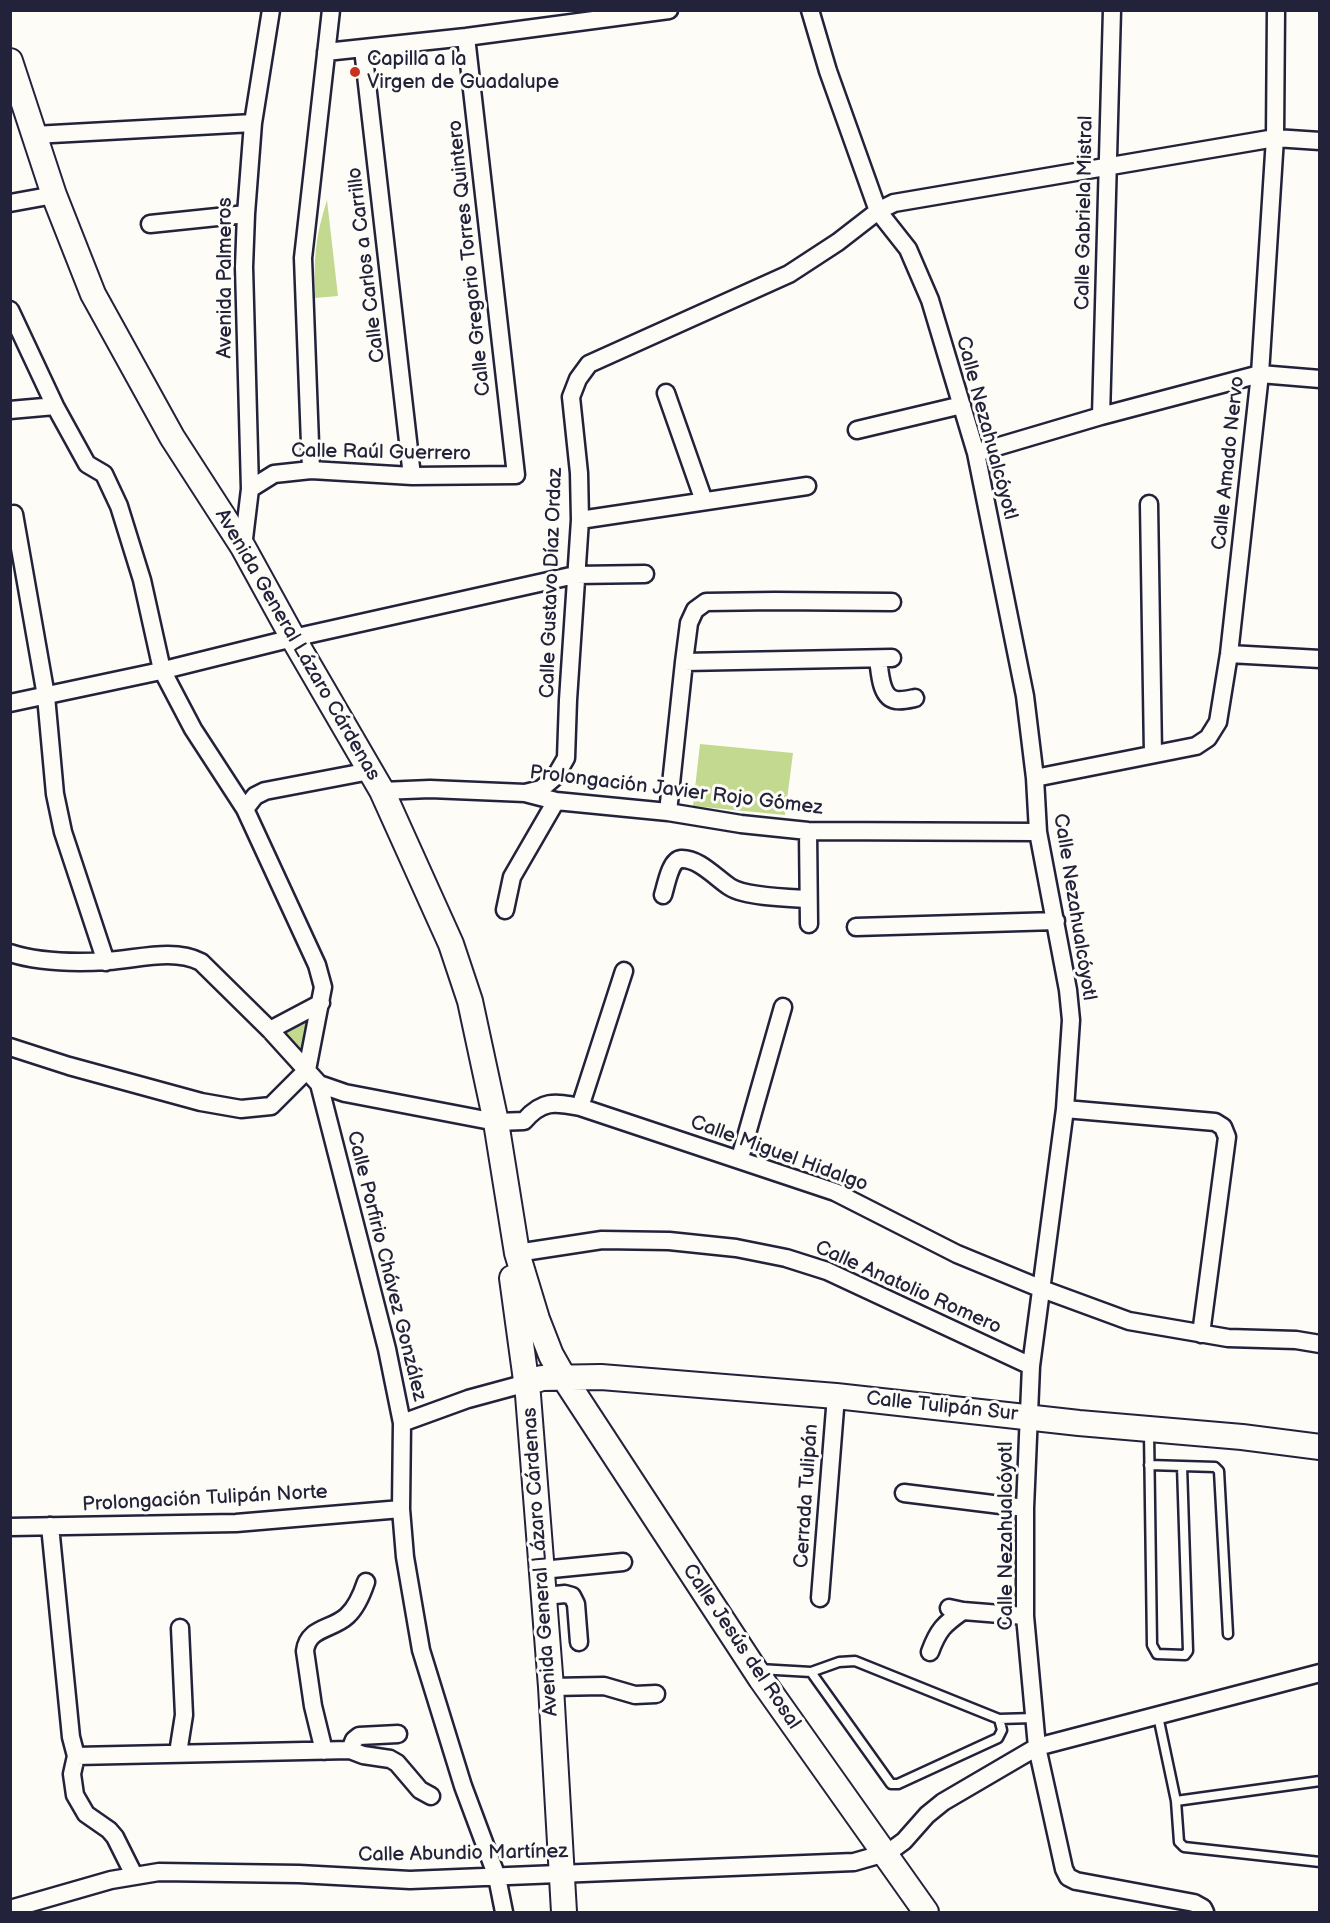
<!DOCTYPE html>
<html>
<head>
<meta charset="utf-8">
<style>
	body { margin:0 }
	#map { position:relative; width:1330px; height:1923px; overflow:hidden; background:#fdfcf7; font-family:"Balsamiq Sans",sans-serif }
	canvas { display:block }
	.frame { position:absolute; inset:0; border:12px solid #22223b; pointer-events:none }
</style>
</head>
<body>
<div id="map">
<canvas width="1330" height="1923"></canvas>
<div class="frame"></div>
</div>
<script>
const ctx = document.querySelector('canvas').getContext('2d');
ctx.lineJoin = 'round';
function fillPath(path, color) { ctx.fillStyle = color; ctx.fill(path, 'evenodd'); }
function trace(path, color, width, dash) { ctx.strokeStyle = color; ctx.lineWidth = width; ctx.lineCap = dash ? 'butt' : 'round'; ctx.setLineDash(dash || []); ctx.stroke(path); }
function label(font, color, halo, rows, align = 'center') {
  ctx.font = font + ' "Balsamiq Sans",sans-serif'; ctx.lineWidth = 6; ctx.setLineDash([]); ctx.textBaseline = 'middle'; ctx.strokeStyle = halo; ctx.fillStyle = color; for (const [text, x, y, turn = 0] of rows) {
    ctx.save(); ctx.translate(x, y); ctx.rotate((+turn || 0) * Math.PI / 180); ctx.textAlign = isNaN(turn) ? turn : align; if (halo) ctx.strokeText(text, 0, 0); ctx.fillText(text, 0, 0); ctx.restore();
  }
}
fillPath(new Path2D(`
	M327 200 338 296 315 298C314 258 315 238 327 200Z
	M700 744 793 753 785 815 693 806Z
	M313 1019 300 1059 275 1032Z`), '#c3d98f');
const lane = new Path2D(`
	M1149 1432 1152 1645 1157 1654 1185 1655 1188 1651 1182 1466 1215 1467 1219 1471 1228 1634
	M1149 1465 1182 1466
	M759 1669 811 1672 839 1662 855 1661 999 1719 1002 1730 998 1738 898 1784H891L811 1672
	M1158 1716 1176 1801
	M999 1719 1034 1718
	M1320 1781 1176 1801 1179 1842 1184 1847 1320 1862`);
const street = new Path2D(`
	M810 10 828 71 878 211 908 249 930 300 976 453 1025 696 1035 778 1038 832 1068 990 1071 1020 1065 1109 1031 1366 1025 1508V1616L1037 1747 1064 1869 1068 1877 1076 1881 1194 1903 1203 1908 1205 1912
	M363 49 412 476
	M326 52 466 37 669 10
	M34 135 253 123
	M10 203 54 195
	M150 224 246 214
	M10 310 55 406 87 464 104 474 119 506 142 580 162 670 193 729 245 809 317 965 323 987 307 1070 271 1106 241 1109 201 1102 69 1066 10 1047
	M666 393 704 501
	M10 410 55 406
	M1101 416 1112 10
	M857 430 962 405
	M976 453 1101 416 1260 374 1320 379
	M311 470 303 258 331 10
	M250 489 274 474 311 470 412 476 516 475 466 37
	M1149 504 1153 754
	M14 514 46 696 55 794 63 832 106 962
	M580 520 807 486
	M243 547 250 489 244 267 246 214 253 123 271 10
	M1229 654 1320 659
	M878 659C880 671 880 698 896 700 902 701 910 699 915 698
	M684 662 892 658
	M10 703 156 672 293 638 575 575 645 574
	M1035 778 1196 746 1208 738 1218 722 1229 654 1260 374 1275 138 1276 10
	M382 791 430 789 525 793 556 801 668 812 741 824 808 831 1038 832
	M525 793 541 789 555 777 566 758 568 700 580 520 579 473 571 397 578 379 589 364 789 274 838 242 878 211 894 203 1275 138 1320 141
	M245 809 255 796 265 791 370 771
	M668 812 684 662 689 623 695 610 706 602 775 601 892 602
	M808 831 809 924
	M663 895C666 886 670 860 681 859 699 858 716 878 730 887 746 897 788 898 808 899
	M505 910 512 877 556 801
	M856 927 1056 921
	M10 953C41 963 76 963 108 961 138 959 174 948 201 962L270 1030 319 1084 345 1093 496 1122 524 1121C542 1100 554 1102 580 1107L835 1192 957 1254 1042 1289 1129 1321 1228 1338 1296 1340 1320 1344
	M270 1030 321 1003
	M319 1084 387 1349 402 1423 401 1509 405 1557 421 1650 463 1786 497 1877 504 1912
	M580 1107 624 971
	M1065 1109 1215 1122 1223 1127 1227 1137 1201 1334
	M740 1158 783 1007
	M517 1253 602 1240 669 1241 736 1248 786 1258 827 1271 1031 1366
	M402 1423 468 1399 527 1383
	M904 1493 1025 1508
	M50 1526 71 1737 76 1756 72 1774 75 1795 86 1814 109 1830 115 1837 134 1875
	M10 1527 236 1523 401 1509
	M542 1570 623 1562
	M545 1596 565 1594 572 1596 576 1604 579 1642
	M820 1598 836 1396
	M949 1608 963 1611 1025 1616
	M930 1652C938 1630 944 1624 963 1611
	M551 1687 604 1686 635 1695 656 1694
	M350 1750 354 1740 359 1736 398 1734
	M324 1751 313 1706 305 1651C308 1627 332 1630 347 1616 357 1607 362 1594 366 1582
	M178 1753 184 1715 180 1628
	M76 1756 350 1750 363 1755 390 1759 397 1763 420 1790 431 1796
	M10 1909 111 1880 159 1872 299 1874 410 1880 854 1862 889 1852 904 1841 927 1815 943 1802 1037 1747 1320 1673`);
const secondary = new Path2D(`
	M10 61 54 195 93 294 172 437 243 547 293 638 382 791 451 944 470 1001 496 1122 517 1253 537 1319 551 1355 564 1378 761 1679 926 1912
	M512 1278 528 1395 551 1687 564 1912
	M527 1383 542 1378 601 1377 836 1396 1079 1423 1242 1437 1320 1447`);
trace(lane, '#22223b', 13);
trace(street, '#22223b', 21);
trace(secondary, '#22223b', 28);
trace(lane, '#fdfcf7', 8);
trace(street, '#fdfcf7', 16);
trace(secondary, '#fdfcf7', 24);
for (const [x, y, r, color] of [
	[355,72,6,"#c8321e"]
]) { const dot = new Path2D(); dot.arc(x, y, r, 0, 2 * Math.PI); ctx.fillStyle = color; ctx.fill(dot); trace(dot, '#fdfcf7', 2); }
label('20px', '#22223b', '#fdfcf7', [
	["Capilla a la",367,60],
	["Virgen de Guadalupe",367,83]
], 'left');
label('20px', '#22223b', '#fdfcf7', [
	["Calle Gabriela Mistral",1085,213,-89],
	["Calle Gregorio Torres Quintero",470,258,-96],
	["Calle Carlos a Carrillo",367,265,-97],
	["Avenida Palmeros",226,278,-90],
	["Calle Nezahualcóyotl",986,428,75],
	["Calle Raúl Guerrero",381,453,1],
	["Calle Amado Nervo",1229,463,-84],
	["Calle Gustavo Díaz Ordaz",552,583,-88],
	["Avenida General Lázaro Cárdenas",297,645,60],
	["Prolongación Javier Rojo Gómez",676,791,7],
	["Calle Nezahualcóyotl",1074,907,81],
	["Calle Miguel Hidalgo",779,1154,20],
	["Calle Porfirio Chávez González",386,1266,76],
	["Calle Anatolio Romero",908,1288,24],
	["Calle Tulipán Sur",942,1407,6],
	["Cerrada Tulipán",807,1496,-86],
	["Prolongación Tulipán Norte",205,1499,-3],
	["Calle Nezahualcóyotl",1007,1536,-90],
	["Avenida General Lázaro Cárdenas",541,1562,-94],
	["Calle Jesús del Rosal",741,1647,56],
	["Calle Abundio Martínez",463,1854,-1]
]);
</script>
</body>
</html>
